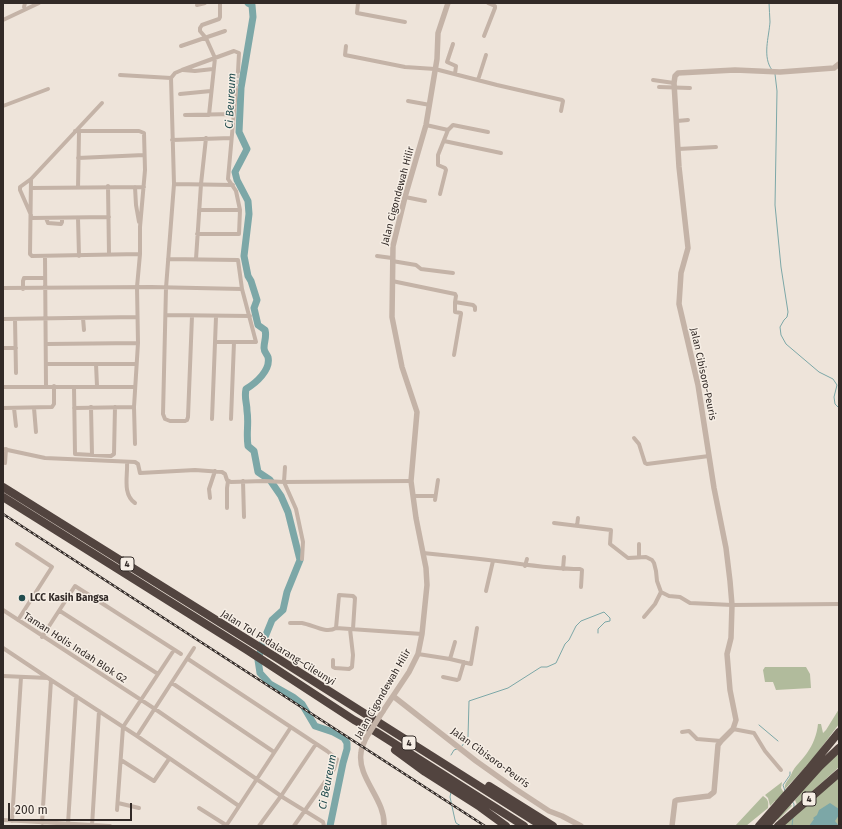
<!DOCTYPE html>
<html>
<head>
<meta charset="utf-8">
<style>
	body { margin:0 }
	#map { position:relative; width:842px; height:829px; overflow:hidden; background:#eee4da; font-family:"Fira Sans",sans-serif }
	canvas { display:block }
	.frame { position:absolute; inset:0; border:4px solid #322a27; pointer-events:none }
	.scale { position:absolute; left:8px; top:803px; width:124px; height:18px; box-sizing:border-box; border:2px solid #322a27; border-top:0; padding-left:5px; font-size:12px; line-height:14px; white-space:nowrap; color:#322a27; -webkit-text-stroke:3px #f6eee5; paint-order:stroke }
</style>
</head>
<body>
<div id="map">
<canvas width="842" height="829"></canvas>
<div class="frame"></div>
<div class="scale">200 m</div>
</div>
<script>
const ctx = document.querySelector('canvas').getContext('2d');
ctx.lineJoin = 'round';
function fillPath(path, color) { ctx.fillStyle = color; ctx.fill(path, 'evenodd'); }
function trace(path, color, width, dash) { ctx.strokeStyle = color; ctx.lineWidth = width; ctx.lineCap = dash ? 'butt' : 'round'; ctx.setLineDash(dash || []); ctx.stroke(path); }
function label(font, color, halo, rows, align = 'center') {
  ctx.font = font + ' "Fira Sans",sans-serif'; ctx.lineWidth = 3; ctx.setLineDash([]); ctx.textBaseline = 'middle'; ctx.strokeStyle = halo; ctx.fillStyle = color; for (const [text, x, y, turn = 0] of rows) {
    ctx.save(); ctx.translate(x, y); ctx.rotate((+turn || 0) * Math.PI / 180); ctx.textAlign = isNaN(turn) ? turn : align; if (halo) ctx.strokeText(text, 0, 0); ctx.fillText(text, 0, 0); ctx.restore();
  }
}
fillPath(new Path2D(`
	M765 667H806L810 674 811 688 776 690 773 682H765L763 670Z
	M839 709V724L812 760 785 789C784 783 788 781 791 775 795 765 801 762 807 753 813 745 817 734 818 724H821L823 733 826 730Z
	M839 752V767L797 805 795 800 821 768Z
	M839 776V826H782Z
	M782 782 781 788 792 806 778 820 777 819 783 811 775 801 770 806 768 798 765 795Z
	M763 796C768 799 769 802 768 808L746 826H735Z`), '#b1bb9c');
fillPath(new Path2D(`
	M830 803 839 809V815L835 821 839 826H809L814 819 813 818 817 815 819 810Z`), '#7ca7a7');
trace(new Path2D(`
	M769 3C769 9 770 16 770 22 769 37 762 57 772 70
	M775 74 777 91 775 205 781 267 788 312 787 317 784 320 780 327 781 335 786 344 819 372 833 379 837 385 834 397 835 404 839 408
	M759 725 778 741
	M462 746 468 737 469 701 508 688 541 667H547L556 663 565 644 569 640 576 626 581 621 604 612 610 618V621L605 622 598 629V633
	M451 755 454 750 457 749
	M785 791 783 785 790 775V772
	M451 792 450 797 455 820 456 823 461 826
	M792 801 794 804V808
	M792 826 793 817`), '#7ca7a7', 1);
trace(new Path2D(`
	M248 3 252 5 253 17 241 88 239 132 247 149 235 172 237 180 248 201 249 214 244 256 248 276 251 281 257 300 254 308 258 325 265 330C267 337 264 341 264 348 264 352 267 354 268 357 271 370 256 383 246 389 244 399 247 402 247 411 249 423 246 433 248 446L254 451 258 472 270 480 281 496 288 512 300 560 287 592 283 610 272 620 263 642 258 660 260 673 270 684 293 697 302 704 315 726 333 732 344 738 347 743V749L343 763 330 826`), '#7ca7a7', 7);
trace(new Path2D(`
	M236 90 238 72`), '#c8bfb6', 4, [4, 2]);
trace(new Path2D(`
	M358 3 357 13 405 22
	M197 5 205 3
	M24 7 25 3
	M3 20 39 3
	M484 36 495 8V6L488 3
	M453 44 447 62 456 66 455 74
	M181 46 225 31
	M346 46 345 55 405 67 435 69 497 85 562 100 563 101 561 111
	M183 70 195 71 213 69
	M120 75 171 78 175 73 182 70 234 51 239 53 238 72
	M171 78 174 184 166 288 163 414 165 419 170 421H185L187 420 188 417 192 316
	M478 80 486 55
	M653 80 674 83
	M659 87 690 88
	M180 94 211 91
	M408 101 430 105
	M102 103 31 179 30 254 32 256 140 254
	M3 106 48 89
	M185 115 233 114
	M209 115 215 58 206 38 200 31V28L202 25 219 19 220 17V3
	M677 121 688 120
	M426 125 448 130 438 155V165L445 168 446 170 440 194
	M448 130 453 125 488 132
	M75 131H139L144 133 145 170 140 227V254L137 287 138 343 134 407 135 444
	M172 140 231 138
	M444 141 501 153
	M678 149 716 147
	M78 158 144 155
	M31 179 20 187V190L31 215
	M174 184 233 185
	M108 186 109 254
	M135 187 136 205 139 222
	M31 188 144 187
	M78 188 79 132
	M405 197 425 201
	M199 210H240
	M31 218 109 217
	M46 218 48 223 61 224 62 222V218
	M78 218 79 256
	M197 234H239L240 210 236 191 228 179 236 90
	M45 256 46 386
	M377 256 392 258
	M168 259 238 260 242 289 256 342H215
	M196 259 201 184 206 138
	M392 261 416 265 421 269 453 273
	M392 281 455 294 456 296 455 302 473 305 475 307V310
	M3 288 151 287 242 289
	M23 289V281L24 278H45
	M166 315 250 316
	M83 318 84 330
	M3 319 137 317
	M15 319 16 373
	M47 344 138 343
	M3 348H16
	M454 355 461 314V313L455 312V302
	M47 364H136
	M96 364 97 386
	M3 387H135
	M74 387 75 454 111 456 114 454 115 407
	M91 407 92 455
	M3 408 52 407 54 404V386
	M14 408 16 426
	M34 408 36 432
	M74 408 134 407
	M212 419 216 317
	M231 419 234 342
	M634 438 639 444 645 463 647 464 709 456
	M3 449 45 458 135 462 138 464 140 473 195 470 222 472 225 474 227 480 231 482 264 481 284 482 411 481
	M127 462C128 475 122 494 135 503
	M5 463 6 449
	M285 467 284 482 296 509 303 542 302 559
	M243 481 244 517
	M413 496H435
	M210 498 209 489 215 471
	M435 500 438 480
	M227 508V488L228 481
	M554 523 611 530 610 544 628 558 646 557 652 560 654 563 656 571 657 581 661 592 669 596 680 597 690 603 732 605 839 604
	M577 526 578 518
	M17 544 52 567 18 620
	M639 544V557
	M423 553C453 556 483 559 513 563 535 566 557 569 580 569L582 570 581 587
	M525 566 527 559
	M563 569 564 557
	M486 591 493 561
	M3 610 155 709 284 798 323 822 324 826
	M60 611 158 674
	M644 617 655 604 661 592
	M290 623C294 623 298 623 302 623 313 625 326 634 336 628L422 634
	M336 628 339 595 353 596 355 598 353 629
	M42 637 75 586 181 654
	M3 648 48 678
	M418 654 450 659 471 664 477 628
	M188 659 327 751 337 759 334 769 294 826
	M450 659 455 642
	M333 660V667L335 668 349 669 352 667 353 655 350 629
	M3 676 48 678 137 736 239 806
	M443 677 457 680 459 679 464 662
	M172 683 274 752
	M123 727 174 650
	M733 729 754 733 765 751 781 770
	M682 732 689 731 697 739 721 741
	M137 736 194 648
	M121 760 154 781 169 759
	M118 803 139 808
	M199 808 226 825
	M117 810 123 727
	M3 820 110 826
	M12 821 21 677
	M42 823 51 680
	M68 824 76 696
	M92 826 99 711
	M226 826 291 727
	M259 826 281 796 316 744`), '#c4b3a7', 4);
trace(new Path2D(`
	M393 696 476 761 514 788 549 811 562 816 581 826
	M383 711 409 672 418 654 422 634 427 585 426 568 416 518 411 481 417 412 402 367 392 317 393 246 405 197 426 125 437 59 438 33 448 3
	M366 738C364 743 361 748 361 753 357 778 386 800 384 826
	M672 826 675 801 677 800 709 796 714 792 718 745 721 741 733 729 736 720 730 690 727 654 731 638 732 605 730 581 726 548 714 488 698 385 679 304 681 273 688 248 679 167 674 83 675 76 678 73 735 70 780 72 834 68 839 64`), '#c4b3a7', 5.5);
trace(new Path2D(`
	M3 487 277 658 542 826
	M3 497 247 650 354 720 376 732 524 826
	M395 750 425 772 480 807 506 826
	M489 786 553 826
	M759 826 808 770 839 732
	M766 826 820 766 839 748
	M778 826 839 773`), '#52443f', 8);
const rail = new Path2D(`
	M3 514 485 826`);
trace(rail, '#322a27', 2.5);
trace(rail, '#f6eee5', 1, [3]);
trace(new Path2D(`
	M366 738 383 711`), '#c4b3a7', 5.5);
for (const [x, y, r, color] of [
	[22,598,4,"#224c4e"]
]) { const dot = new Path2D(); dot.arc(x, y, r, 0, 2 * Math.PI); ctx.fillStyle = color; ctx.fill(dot); trace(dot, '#f6eee5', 1.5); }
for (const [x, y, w] of [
	[127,564,14],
	[409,743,14],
	[809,799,14]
]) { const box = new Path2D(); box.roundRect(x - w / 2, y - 7, w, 14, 3); ctx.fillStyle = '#f6eee5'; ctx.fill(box); trace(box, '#322a27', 1); }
label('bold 9px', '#322a27', null, [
	["4",127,564],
	["4",409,743],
	["4",809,799]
]);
label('10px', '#322a27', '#f6eee5', [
	["Jalan Cigondewah Hilir",398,196,-75],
	["Jalan Cibisoro-Peuris",703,374,78],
	["Taman Holis Indah Blok G2",75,648,33],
	["Jalan Tol Padalarang–Cileunyi",278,648,32],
	["Jalan Cigondewah Hilir",383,694,-60],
	["Jalan Cibisoro-Peuris",490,758,36]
]);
label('bold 10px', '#322a27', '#f6eee5', [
	["LCC Kasih Bangsa",30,598]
], 'left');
label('italic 11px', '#224c4e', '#f6eee5', [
	["Ci Beureum",231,101,-87],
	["Ci Beureum",328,782,-79]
]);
</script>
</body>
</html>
